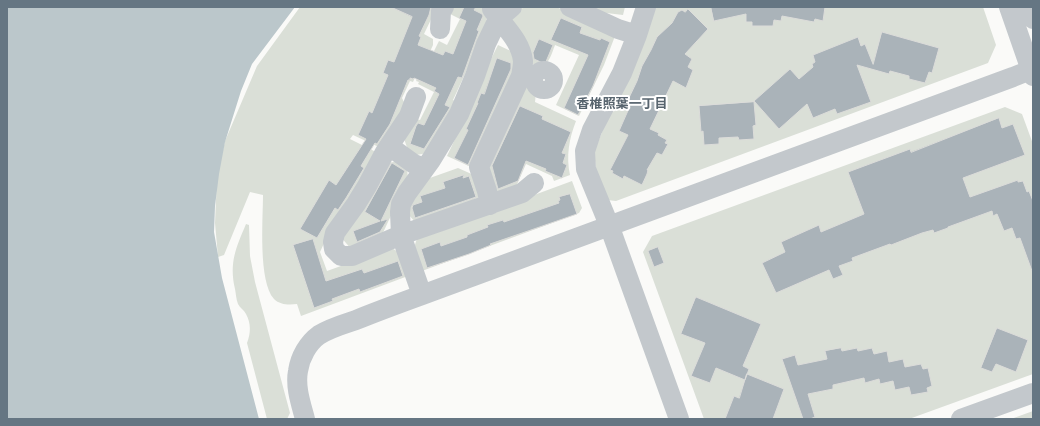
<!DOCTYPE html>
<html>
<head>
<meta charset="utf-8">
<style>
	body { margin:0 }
	#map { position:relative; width:1040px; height:426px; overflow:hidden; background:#fafaf8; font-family:Lato,sans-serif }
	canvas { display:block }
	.frame { position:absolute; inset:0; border:8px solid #657683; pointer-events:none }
</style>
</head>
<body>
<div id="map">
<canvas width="1040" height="426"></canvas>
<div class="frame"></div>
</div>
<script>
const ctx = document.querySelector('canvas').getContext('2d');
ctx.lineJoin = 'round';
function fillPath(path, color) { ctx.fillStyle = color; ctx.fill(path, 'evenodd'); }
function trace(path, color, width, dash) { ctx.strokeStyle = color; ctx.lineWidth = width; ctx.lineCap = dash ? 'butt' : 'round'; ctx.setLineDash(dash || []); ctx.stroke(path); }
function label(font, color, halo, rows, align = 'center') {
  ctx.font = font + ' Lato,"Noto Sans JP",sans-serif'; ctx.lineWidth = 4; ctx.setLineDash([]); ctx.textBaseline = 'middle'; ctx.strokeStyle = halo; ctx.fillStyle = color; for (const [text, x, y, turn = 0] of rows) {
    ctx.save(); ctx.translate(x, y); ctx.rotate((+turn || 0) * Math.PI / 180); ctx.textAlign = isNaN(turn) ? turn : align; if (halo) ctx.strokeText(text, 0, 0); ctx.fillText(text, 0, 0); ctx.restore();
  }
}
fillPath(new Path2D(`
	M300 7H437L424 34 433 39V45L428 56 423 60 413 82 410 81 402 98 406 106 381 148 353 135 350 139 378 153 326 239 320 252 327 271 352 262 389 246 401 254 408 276 301 316 297 304C289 305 280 305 274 299 258 281 263 219 263 195L250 192 224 255 218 257 215 223 217 177 225 141 257 66Z
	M451 7H482L486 13 487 22 477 48 453 100 456 102 428 153 416 155 408 150 403 136 415 119 420 120 434 92 418 84 419 82 416 81 423 67 428 63 439 41 447 45 460 19 448 13Z
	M525 7H556L561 9V11L615 36 604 65 579 116 556 105 579 55 555 45C550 58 548 71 530 63L511 23 514 12Z
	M588 7H625L623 15 598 12Z
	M652 7H983L996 45 988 63 616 201 607 200 596 169 594 152Z
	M498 45 515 53 516 64 473 168 447 156 484 78 482 77Z
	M525 88H531L536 93 535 102 576 121C569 139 566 156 570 175L554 181 552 176 526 164 515 189 497 193 486 173Z
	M1005 107 1022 114 1033 144V374L909 419H704L643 252 652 236Z
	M398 161 407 168 408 179 381 237 352 250 340 236 385 164Z
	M458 168 476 176 482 196 417 224 407 213 408 206 427 179Z
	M572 181 582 208 579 213 422 271 414 248 418 235 526 198Z
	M246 224 249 225 250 256 255 282 290 413 287 419H267L247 343C251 333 251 323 246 314 244 310 240 308 238 304 236 299 236 294 235 289 229 262 236 248 246 224Z
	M1033 411V419H1011Z`), '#dadfd7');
fillPath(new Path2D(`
	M7 7H295L252 64 241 91 225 142 219 174 215 206 214 232 222 278 259 419H7Z`), '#bbc7cb');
const building = new Path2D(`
	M391 7H431L429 15 419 36 421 37 418 45 443 55 445 51 453 54 466 21 459 18 464 7H476L474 10 482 14 483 16 477 30 479 31 462 78 458 77 445 105 450 107 449 109 424 149 410 144 416 126 418 123 424 125 439 94 434 91 436 88 414 78 413 79 410 78V80H408L390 124 377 144 375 143 361 166 364 168 346 198 338 210 335 208 317 238 300 229 329 180 336 185 366 139 358 135 369 111 372 113 388 75 383 73 388 60 394 62 412 17Z
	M711 7H825L823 21 815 19 814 22 782 16 781 21 774 20 773 26H752V22H746V14L714 21Z
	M688 9 708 29 685 54 692 59 688 67 693 70 686 88 673 81 650 129 659 133 658 135 667 140 665 143 668 144 662 155 657 153 647 170H648L647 174 642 185 624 176 623 179 612 173 613 171 610 170 628 135 619 131 630 106 626 104 637 81 642 66 651 50 657 37 672 23 678 12 682 10 685 12Z
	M561 18 582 27 580 33 600 40 601 38 610 42 593 86 578 115 564 108 588 55 551 40Z
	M882 32 939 48 932 73 929 72 925 83 909 79V76L890 71 889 74 857 65 871 102 837 114 835 109 813 118 807 104 779 129 754 101 790 69 799 79 813 67 812 64 815 62 813 55 858 37 861 46 865 44 873 64Z
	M539 39 553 45 545 64 534 59 533 53Z
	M497 58 511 63V69L468 165 454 158 468 130 466 129 478 103H477L481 93 484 94Z
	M754 102 756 125 753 126 754 139 739 140 738 137 719 138V144L704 145 703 131 701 132 699 106Z
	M520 106 543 116 542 119 571 132 562 153 566 154 563 163 567 165 562 178 545 171 546 169 526 161 518 181 498 189 492 166Z
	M999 118 1002 128 1013 124 1025 155 963 178 970 197 1018 180V182L1023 181 1027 192 1029 191 1033 201V270L1032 271 1020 238 1016 239 1012 228 1004 231 997 214 993 216 992 211 948 227V228L934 233 933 230 922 233 891 245 890 244 852 258 853 261 839 266 843 275 833 279 829 270 776 293 762 263 785 252 781 242 819 225 821 232 864 214 848 172 910 149 911 152Z
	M392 163 405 171 381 221 388 219 380 232 357 242 353 231 380 221 365 212Z
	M464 175 463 178 469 176 476 197 415 218 412 208 413 205 422 202 420 196 445 188 443 182Z
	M570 194 577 214 528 231 490 244 491 245 469 254 427 268 421 249 440 242 441 246 467 237V235L488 227 487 225 503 220 504 222 559 203 558 201 560 200 559 197Z
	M313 239 326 281 362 269 364 273 398 261 403 276 360 292 359 289 332 299 333 301 314 308 293 245Z
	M658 247 664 263 654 267 648 251Z
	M696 297 761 324 743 366 749 369 745 380 716 368 710 383 691 376 705 343 681 334Z
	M997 328 1028 340 1016 372 996 364 992 372 981 368Z
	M841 348 842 351 857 348 858 351 872 348 874 354 887 351 889 362 903 359 905 367 921 364 923 369 928 368 932 386 927 388 928 392 911 395 909 387 895 390 893 381 880 384 879 379 865 383 864 378 833 385V389L808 394 815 417 810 419H803L782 359 795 355 798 365 827 359 825 351Z
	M747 374 784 389 773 419H725L734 396 739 398Z`);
fillPath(building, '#aab3b9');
trace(building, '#dcdcda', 1);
trace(new Path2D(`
	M570 7 618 29 637 35
	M646 7 637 35 622 73 592 130 585 151 586 169 609 225 679 419
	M1009 7 1033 76
	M1028 7 1033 19
	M440 29 441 11 444 7
	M535 80a9 9 0 1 1 18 0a9 9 0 1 1-18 0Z
	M416 97 409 116 385 152 367 186 356 204 335 233 333 242 334 249 341 256H352L401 235 522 193 534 183
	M389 146 414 164 424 168
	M490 205 487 191 479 167 521 76C522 71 523 65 523 61 521 40 502 25 492 9
	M422 295 401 235 400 212 401 204 407 193 431 160 459 114 475 76 486 44 498 19 512 7
	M305 419C301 404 295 387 298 371 300 357 308 343 319 335 330 328 344 324 356 320 378 311 400 303 422 295L1013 77 1033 69
	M961 419 1033 393`), '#c3c8cc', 20);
label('bold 13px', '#57646e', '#fff', [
	["香椎照葉一丁目",622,104]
]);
</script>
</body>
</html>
